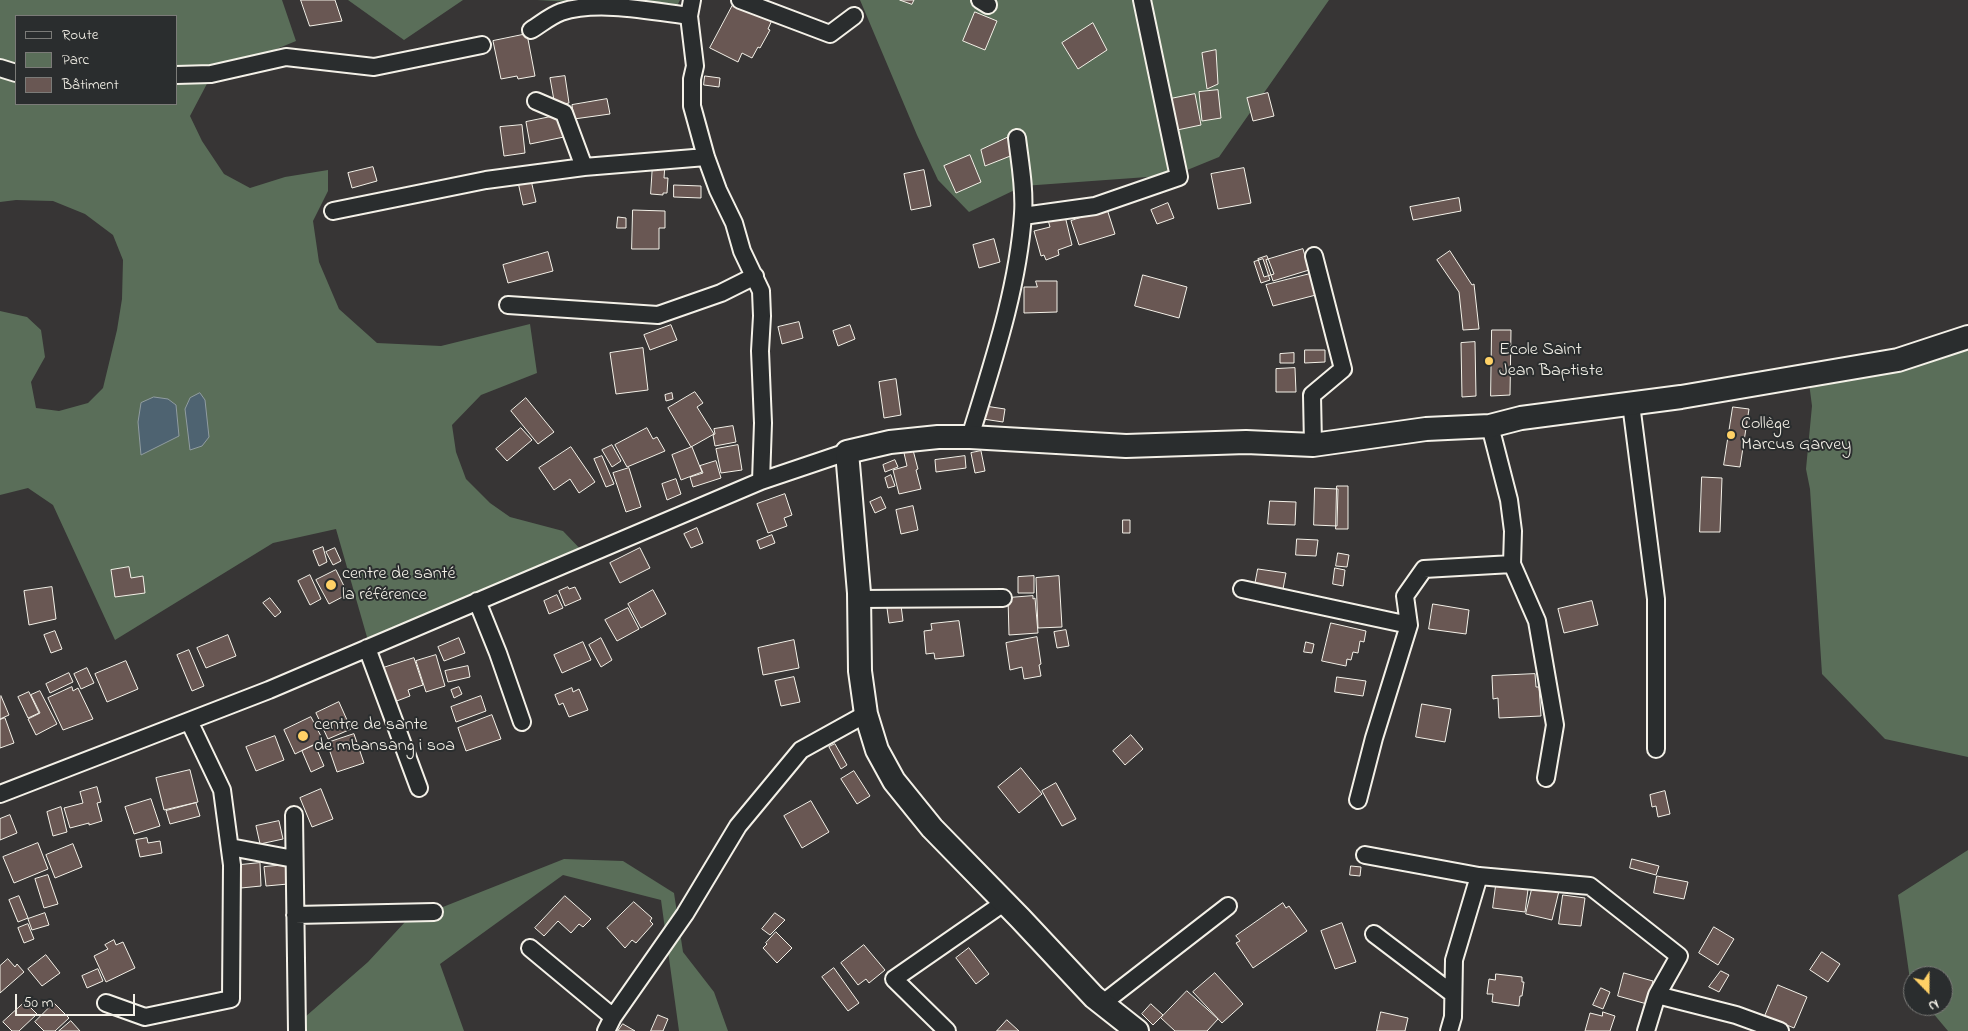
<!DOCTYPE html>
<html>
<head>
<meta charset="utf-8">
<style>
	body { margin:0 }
	#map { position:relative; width:1968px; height:1031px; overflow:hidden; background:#373535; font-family:"Indie Flower",sans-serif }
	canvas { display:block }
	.legend { position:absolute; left:15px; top:15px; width:162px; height:90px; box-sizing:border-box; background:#2a2d2e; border:1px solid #7b7b78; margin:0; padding:6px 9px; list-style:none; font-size:15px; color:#f4f1e8 }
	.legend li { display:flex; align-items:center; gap:10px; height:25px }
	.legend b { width:25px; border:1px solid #7b7b78 }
	.north { position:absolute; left:1903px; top:966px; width:50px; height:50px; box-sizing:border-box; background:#2a2d2e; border:1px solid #7b7b78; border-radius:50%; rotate:158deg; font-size:14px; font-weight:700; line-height:20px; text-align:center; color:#f4f1e8 }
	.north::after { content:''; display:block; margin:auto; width:18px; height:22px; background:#ffd166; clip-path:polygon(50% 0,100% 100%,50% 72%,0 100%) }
	.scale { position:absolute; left:15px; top:994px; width:120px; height:22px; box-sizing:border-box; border:2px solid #f4f1e8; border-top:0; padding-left:6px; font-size:15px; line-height:18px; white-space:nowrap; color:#f4f1e8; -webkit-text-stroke:4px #2a2d2e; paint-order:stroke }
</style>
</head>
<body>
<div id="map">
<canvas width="1968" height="1031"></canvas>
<ul class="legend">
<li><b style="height:6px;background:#2a2d2e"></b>Route</li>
<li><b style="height:14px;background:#5a6e59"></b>Parc</li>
<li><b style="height:14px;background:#695753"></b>Bâtiment</li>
</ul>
<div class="north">N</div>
<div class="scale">50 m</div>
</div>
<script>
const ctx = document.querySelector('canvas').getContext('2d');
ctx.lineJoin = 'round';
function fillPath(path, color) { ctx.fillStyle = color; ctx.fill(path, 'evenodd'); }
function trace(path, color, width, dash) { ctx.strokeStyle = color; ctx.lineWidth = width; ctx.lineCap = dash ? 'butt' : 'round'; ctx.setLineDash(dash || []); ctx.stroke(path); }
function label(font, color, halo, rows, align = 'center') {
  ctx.font = font + ' "Indie Flower",sans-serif'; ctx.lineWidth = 4; ctx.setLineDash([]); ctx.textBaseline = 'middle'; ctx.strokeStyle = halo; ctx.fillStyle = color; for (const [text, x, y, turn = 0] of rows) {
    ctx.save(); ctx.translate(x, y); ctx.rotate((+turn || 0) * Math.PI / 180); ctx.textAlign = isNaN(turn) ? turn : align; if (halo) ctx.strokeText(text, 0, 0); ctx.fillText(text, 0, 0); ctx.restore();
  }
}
fillPath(new Path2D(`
	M0 0H282L296 41 211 76 190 116 202 141 224 174 250 188 285 177 328 170V191L313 221 319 262 339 309 377 343 441 346 530 324 537 373 481 395 452 425 456 452 466 479 490 503 510 517 563 531 587 556 369 644 336 529 273 543 115 640 53 505 28 488 0 495V311L27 317 41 330 45 357 31 382 36 408 59 411 88 403 103 388 117 330 122 299 123 260 113 235 85 214 53 201 16 200 0 202ZM16 16H176V104H16Z
	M348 0H463L404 40Z
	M537 0H680L676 8Z
	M860 0H1329L1219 157 1175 175 1023 186 969 212 938 180 917 135Z
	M1968 337V757L1885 739 1822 674 1810 489 1806 469 1812 406 1808 375Z
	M1968 850V1031H1948L1927 1006H1943V976H1913V990L1911 987 1898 895Z
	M564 859 623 861 674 893 683 952 714 992 728 1031H679L661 900 563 875 440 964 464 1031H289L368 962 405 922Z`), '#5a6e59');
const water = new Path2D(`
	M200 393 205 400 209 437 202 446 190 450 185 409 190 398Z
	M154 397 168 399 176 405 179 436 141 455 138 422 141 403Z`);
fillPath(water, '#4e6371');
trace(water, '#909ca1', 1);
const building = new Path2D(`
	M301 0H335L342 21 310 26Z
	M900 0H914L912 4Z
	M735 1 772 20 768 29 770 30 760 48 758 47 752 58 742 53 738 62 710 48Z
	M975 12 997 21 985 50 963 41Z
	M1093 23 1107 50 1078 69 1062 43Z
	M527 34 535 76 518 79 517 76 501 79 493 41Z
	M1216 50 1218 84 1207 89 1202 53Z
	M565 76 569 103 555 106 550 78Z
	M705 76 720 78 719 87 704 85Z
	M1218 90 1221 118 1202 121 1199 92Z
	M1268 93 1274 116 1253 121 1247 98Z
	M1195 94 1201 125 1177 130 1170 99Z
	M607 99 610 114 574 119 572 105Z
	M560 115 564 137 530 144 526 122Z
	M522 125 525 153 504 156 500 127Z
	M1013 135 1018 153 985 166 981 150Z
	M970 155 981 182 956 193 944 166Z
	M653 163 665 164 664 178H668L667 193H663V195L651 194Z
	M373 167 377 181 352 188 348 173Z
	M1244 168 1251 203 1218 209 1211 174Z
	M924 170 931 206 911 210 904 174Z
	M531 180 536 202 523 205 518 182Z
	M674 185 701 186V198L674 197Z
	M1459 198 1461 211 1413 220 1410 207Z
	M1168 203 1174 218 1157 224 1151 210Z
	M1107 209 1115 234 1079 245 1071 221Z
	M633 210 665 211V228H659V249H632Z
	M1065 216 1072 245 1058 250 1059 255 1046 260 1044 255 1041 256 1034 231 1050 227 1048 220Z
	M618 217 626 218V228H617Z
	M994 239 1000 262 979 268 973 245Z
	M1303 249 1309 270 1273 281 1266 260Z
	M1450 251 1472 285 1474 284 1479 329 1463 330 1459 292 1437 260Z
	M548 252 553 271 508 283 503 265Z
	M1267 256 1274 274 1264 277 1258 259Z
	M1263 259 1270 280 1261 283 1254 262Z
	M1310 274 1316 295 1273 306 1266 285Z
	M1143 275 1187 287 1179 318 1135 306Z
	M1036 281H1057V312L1024 313V287H1037Z
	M799 322 803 338 782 344 778 327Z
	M671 325 677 340 650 350 644 335Z
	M850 325 855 339 838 346 833 331Z
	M1492 330H1511L1510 395 1491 396Z
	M1475 342 1476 396 1462 397 1461 343Z
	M643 348 648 390 616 394 610 353Z
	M1305 350H1325V362L1305 363Z
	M1294 353V363H1280V354Z
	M1295 368 1296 392H1276V369Z
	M896 379 901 415 884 418 879 382Z
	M695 392 703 403 697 407 714 434 691 447 668 408Z
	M672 393 673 399 666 401 665 395Z
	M526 398 554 432 538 444 511 411Z
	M985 406 1005 409 1003 422 983 419Z
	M1733 407 1749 409 1740 467 1724 465Z
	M733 426 736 442 715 446 713 435 715 434 714 429Z
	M521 428 532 440 507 461 496 449Z
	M647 428 653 439 657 437 665 451 627 467 615 445Z
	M612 445 621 461 612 467 602 450Z
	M738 445 742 470 721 473 716 449Z
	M571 447 595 482 579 493 570 479 554 490 539 468Z
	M692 447 702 472 681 480 672 455Z
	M913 450 918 469 916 470 921 489 899 494 893 470 907 466 904 453Z
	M981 451 985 471 975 473 971 453Z
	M602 456 614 484 606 487 594 459Z
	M965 456 966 468 936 472 935 460Z
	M895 460 898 467 885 472 883 465Z
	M716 461 721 478 693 487 690 477 703 473 700 466Z
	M629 468 641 507 626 512 613 473Z
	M891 475 895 486 888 488 885 478Z
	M1702 477 1722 478 1720 532H1700Z
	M676 479 681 494 667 500 662 484Z
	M1337 486H1348V529H1336Z
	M1315 488 1338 489 1337 526 1314 525Z
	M785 494 792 515 784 518 787 526 768 533 757 504Z
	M881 497 886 508 875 513 870 502Z
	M1270 501 1296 502 1295 525 1268 524Z
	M913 506 918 530 901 534 896 510Z
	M1123 520H1130V533H1123Z
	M697 528 703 543 691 548 684 534Z
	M772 535 775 543 760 549 757 541Z
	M1297 539 1318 540 1316 556 1296 555Z
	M323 547 327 562 319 566 313 551Z
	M335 548 341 561 333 565 326 552Z
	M640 548 650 568 620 583 610 563Z
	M1338 553 1349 555 1347 567 1336 566Z
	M129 567 131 578 143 576 145 593 115 597 111 570Z
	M1335 568 1345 570 1343 586 1333 584Z
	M1258 569 1286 573 1283 589 1255 585Z
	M336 570 348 594 329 604 316 580Z
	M310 575 321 599 310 605 298 581Z
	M1034 576V593H1018V577Z
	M1059 576 1062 627 1038 628 1036 578Z
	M52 587 56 619 29 625 24 591Z
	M568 587 569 589 575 587 581 599 565 606 559 591Z
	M653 590 666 614 641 628 628 604Z
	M557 595 563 608 549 614 544 601Z
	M1033 596V599L1035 598 1038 633 1009 635 1008 598Z
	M270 598 281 612 275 617 263 603Z
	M1592 601 1598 625 1564 633 1558 609Z
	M1433 604 1469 610 1466 634 1429 629Z
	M901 605 903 621 889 623 887 608Z
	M628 608 639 629 617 641 605 620Z
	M959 621 964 656 935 659 934 653 926 654 924 631 932 630 931 624Z
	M1331 623 1366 631 1364 642 1360 641 1358 653 1353 652 1351 660 1347 659 1346 666 1322 661Z
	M1066 630 1069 646 1057 648 1054 632Z
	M55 631 62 649 51 653 44 635Z
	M228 635 236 656 206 668 197 648Z
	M1037 637 1041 664 1039 665 1041 676 1024 679 1022 667 1010 670 1006 643Z
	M459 638 465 653 444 661 438 647Z
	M601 638 612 660 601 667 589 645Z
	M794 640 799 668 763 675 758 648Z
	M583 642 591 660 562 673 554 655Z
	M1306 642 1314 644 1312 653 1304 652Z
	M189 650 204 686 192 691 177 655Z
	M436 655 445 686 426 692 416 661Z
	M414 658 423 685 408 690 410 696 394 702 383 668Z
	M126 661 138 689 107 702 95 674Z
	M468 666 470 677 448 682 445 671Z
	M87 668 94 683 81 689 74 674Z
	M69 673 73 682 50 693 46 684Z
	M1535 674 1536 687H1539L1541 716 1499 718 1498 698 1493 699 1492 676Z
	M794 677 800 702 781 706 775 681Z
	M1337 677 1366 681 1363 696 1335 692Z
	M72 687 73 691 78 688 93 719 63 730 48 698Z
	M459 687 462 694 454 698 451 690Z
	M572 688 573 692 579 689 588 710 569 717 563 703 559 705 555 695Z
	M40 691 57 724 36 735 28 719 40 713 31 695Z
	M29 692 39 713 28 718 18 697Z
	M1 696 9 715 0 719V697Z
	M481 696 486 711 456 722 451 707Z
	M339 702 351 729 328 739 316 713Z
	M1422 704 1451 709 1445 742 1416 737Z
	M492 715 501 739 466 751 458 728Z
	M311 717 323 740 295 754 284 730Z
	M5 718 14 743 0 748V720Z
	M354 734 364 763 337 772 327 743Z
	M1131 735 1143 749 1125 765 1113 751Z
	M275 736 284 760 256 771 246 747Z
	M835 744 847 765 841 769 829 747Z
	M315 745 324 766 311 772 302 751Z
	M1021 768 1042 794 1019 813 998 787Z
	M190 770 198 802 164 810 156 778Z
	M854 771 870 796 857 804 841 779Z
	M1056 783 1076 819 1062 826 1042 791Z
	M97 787 101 802 97 803 102 821 89 825V823L70 828 64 808 83 803 80 792Z
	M321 789 333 819 312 827 300 798Z
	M1665 791 1670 814 1658 817 1656 806 1652 807 1650 795Z
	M151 799 160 826 134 834 125 807Z
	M811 801 829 832 802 848 784 816Z
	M196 803 200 816 170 824 166 811Z
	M61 807 67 832 53 836 47 812Z
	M10 815 17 833 0 840V819Z
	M279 821 283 839 260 844 256 826Z
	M147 838 148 843 160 841 162 853 140 857 136 840Z
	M38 843 48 869 14 883 3 857Z
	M73 844 82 867 55 878 46 855Z
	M1632 859 1659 866 1656 875 1630 868Z
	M260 863 261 886 241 888 240 865Z
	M286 865 288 884 266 886 264 867Z
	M1351 866 1361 867 1360 876 1350 875Z
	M48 875 58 904 44 908 35 879Z
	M1657 876 1688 882 1684 899 1654 893Z
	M1497 878 1529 882 1525 912 1493 908Z
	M1533 885 1559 891 1552 920 1526 914Z
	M1563 895 1585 898 1581 926 1559 924Z
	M19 896 28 918 18 922 9 900Z
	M565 896 591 919 583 927 579 924 571 933 558 921 544 936 535 928Z
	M634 902 652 918 650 921 653 924 636 943 632 940 625 948 607 928Z
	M1283 903 1286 908 1289 906 1307 931 1253 968 1236 943 1240 941 1236 936Z
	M45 913 49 925 32 930 28 919Z
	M775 913 785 920 770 935 762 929Z
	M1342 923 1356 962 1335 969 1321 931Z
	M28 924 34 939 24 943 18 928Z
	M1714 927 1734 939 1718 965 1699 953Z
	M776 932 792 948 777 963 763 948 767 944 766 943Z
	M114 940 116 945 123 942 135 968 106 982 94 956 108 949 105 945Z
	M864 945 885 970 869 983 866 979 858 985 841 963Z
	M969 948 989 974 976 984 956 958Z
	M1822 952 1840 964 1828 982 1810 970Z
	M46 955 60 973 42 986 28 969Z
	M8 959 15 967 17 964 24 972 0 993V966Z
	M834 968 859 1003 848 1011 822 977Z
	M98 969 103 981 87 988 82 976Z
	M1721 971 1729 975 1719 992 1709 987Z
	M1215 973 1243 1004 1222 1023 1193 992Z
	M1624 973 1653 981 1647 1004 1618 996Z
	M1496 974 1522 977V982H1524L1522 996H1520L1519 1006 1492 1002 1493 994H1487L1489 979 1495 980Z
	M1778 985 1807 997 1794 1028 1765 1016Z
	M1601 988 1610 992 1603 1009 1593 1005Z
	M1187 991 1218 1019 1207 1031H1175L1161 1018Z
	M25 1002 37 1014 19 1031H12L3 1022Z
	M54 1003 69 1018 55 1031H44L35 1022Z
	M1151 1004 1163 1015 1153 1025 1142 1014Z
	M1381 1012 1408 1018 1405 1031H1377Z
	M1603 1012 1615 1016 1610 1031H1585L1590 1013 1602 1016Z
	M658 1015 668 1019 663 1031H651Z
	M1007 1020 1019 1031H997Z
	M71 1021 80 1031H59Z
	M623 1024 635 1031H618Z`);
fillPath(building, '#695753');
trace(building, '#f4f1e8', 1);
const street = new Path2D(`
	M692 0 689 16 695 66 692 79V106L706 157 718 190 734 223 742 251 761 291 762 316 760 351 763 423 761 481
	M740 0 830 34 854 16
	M980 0 988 5
	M531 30C541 24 550 16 561 12 597 0 651 11 689 16
	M0 68 16 73
	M176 75 211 74 286 57 374 67 482 45
	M536 101 564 113 584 167
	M333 211 486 180 584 167 706 157
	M1023 216 1095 206 1179 177 1142 0
	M508 305 658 315 721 293 755 276
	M1631 404 1656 599V749
	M1490 426 1509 500 1513 531 1512 564 1537 621 1555 725 1546 778
	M970 437C992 365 1018 289 1023 214 1025 189 1020 163 1017 138
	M1313 445 1312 395 1343 369 1314 256
	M1242 589 1409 625
	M859 599 1003 598
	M477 601 498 653 522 722
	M367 648 419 788
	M0 794 269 690 761 481 847 452
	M1358 800 1374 738 1409 625 1405 596 1424 569 1512 564
	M294 815 297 1031
	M230 847 294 859
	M1365 855 1479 876 1590 886 1679 956 1657 995
	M295 915 434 912
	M1374 934 1453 994
	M530 948 613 1017
	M106 1003 145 1017 231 999 232 865 222 790 189 721
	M1103 1003 1228 906
	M606 1031 613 1017 685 914 738 826 801 750 866 714
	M947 1031 894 979 1005 902
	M1449 1031 1453 1017 1454 960 1479 876
	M1646 1031 1657 995 1736 1015 1780 1031`);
const secondary = new Path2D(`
	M1137 1031 1094 997 1020 918 932 828 894 781 877 750 866 714 860 671 859 593 847 452 890 442 938 437H970L1126 446 1246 442 1313 445 1426 429 1490 426 1521 418 1681 397 1898 360 1968 337`);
trace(street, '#f4f1e8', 20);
trace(secondary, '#f4f1e8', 26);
trace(street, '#2a2d2e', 16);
trace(secondary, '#2a2d2e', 22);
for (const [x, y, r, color] of [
	[1489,361,5,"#ffd166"],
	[1731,435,5,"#ffd166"],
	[331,585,6,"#ffd166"],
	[303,736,6,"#ffd166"]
]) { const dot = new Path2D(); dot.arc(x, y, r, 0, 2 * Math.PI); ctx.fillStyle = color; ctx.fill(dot); trace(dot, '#2a2d2e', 2); }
label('18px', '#f4f1e8', '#2a2d2e', [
	["Ecole Saint",1499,351],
	["Jean Baptiste",1499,372],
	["Collège",1741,425],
	["Marcus Garvey",1741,446],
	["centre de santé",342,575],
	["la référence",342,596],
	["centre de sante",314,726],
	["de mbansang i soa",314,747]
], 'left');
</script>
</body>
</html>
